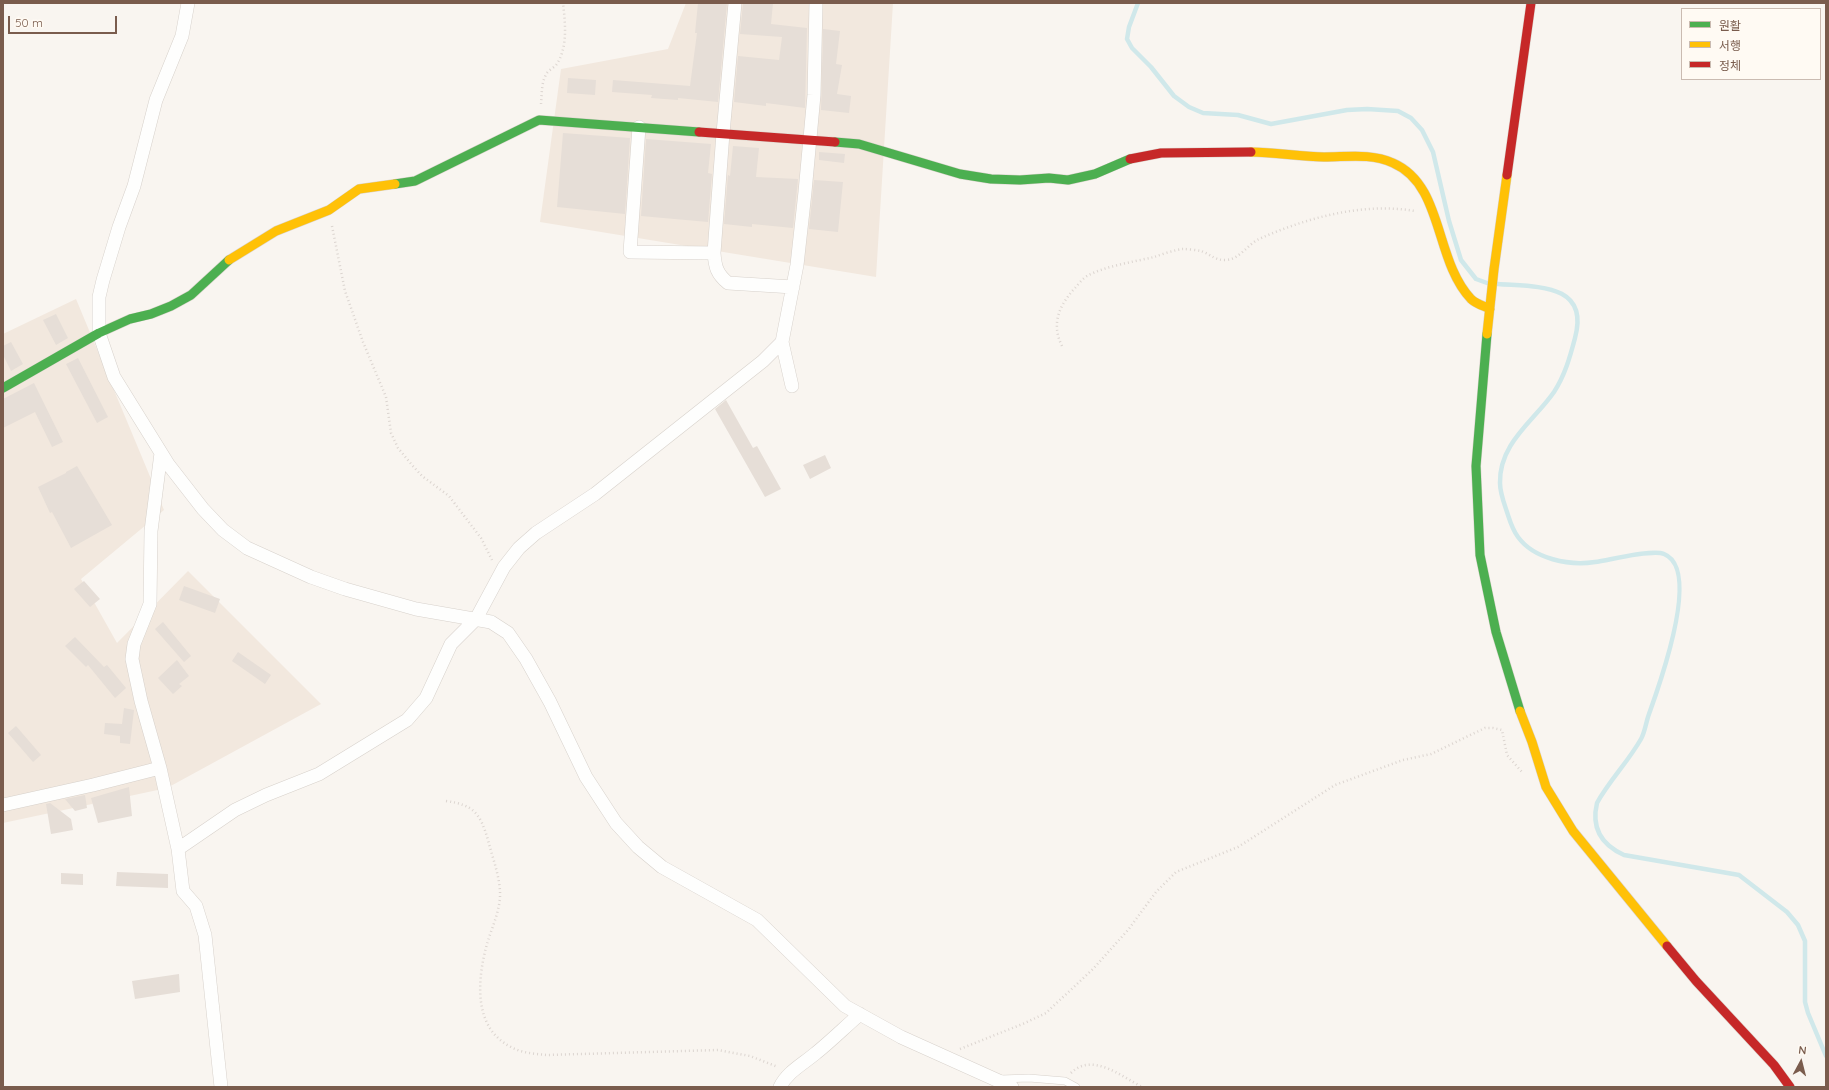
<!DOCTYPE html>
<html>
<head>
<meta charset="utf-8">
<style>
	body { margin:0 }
	#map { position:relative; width:1829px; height:1090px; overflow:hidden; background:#f9f5f0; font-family:Quicksand,"Noto Sans KR",sans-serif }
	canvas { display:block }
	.frame { position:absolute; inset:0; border:4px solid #7a5c4d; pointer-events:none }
	.legend { position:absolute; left:1681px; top:8px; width:140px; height:72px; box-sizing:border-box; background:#fffaf3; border:1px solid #cabbb1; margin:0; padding:5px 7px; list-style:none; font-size:12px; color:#7a5c4d }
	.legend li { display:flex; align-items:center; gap:8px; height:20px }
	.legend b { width:20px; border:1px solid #cabbb1 }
	.north { position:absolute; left:1781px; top:1042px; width:40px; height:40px; -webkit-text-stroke:3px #fffaf3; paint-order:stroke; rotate:7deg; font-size:11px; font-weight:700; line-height:16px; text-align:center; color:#7a5c4d }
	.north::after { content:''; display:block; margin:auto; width:14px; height:18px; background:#7a5c4d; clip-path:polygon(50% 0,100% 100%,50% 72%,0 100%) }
	.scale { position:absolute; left:8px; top:16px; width:109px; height:18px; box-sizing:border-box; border:2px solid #7a5c4d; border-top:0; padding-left:5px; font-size:12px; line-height:14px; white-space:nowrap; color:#7a5c4d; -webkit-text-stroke:3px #fffaf3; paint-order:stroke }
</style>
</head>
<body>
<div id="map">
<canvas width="1829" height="1090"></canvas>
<div class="frame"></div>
<ul class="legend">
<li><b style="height:5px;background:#4caf50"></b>원활</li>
<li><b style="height:5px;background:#ffc107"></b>서행</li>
<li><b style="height:5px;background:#c62828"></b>정체</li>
</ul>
<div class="north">N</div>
<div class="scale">50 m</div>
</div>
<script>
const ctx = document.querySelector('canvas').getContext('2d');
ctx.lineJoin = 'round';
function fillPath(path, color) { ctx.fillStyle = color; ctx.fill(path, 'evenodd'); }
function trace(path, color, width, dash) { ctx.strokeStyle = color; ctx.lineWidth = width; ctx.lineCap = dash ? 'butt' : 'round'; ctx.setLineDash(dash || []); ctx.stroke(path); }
fillPath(new Path2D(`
	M686 3H893L876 277 540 222 561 69 668 49Z
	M76 299 164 510 81 579 117 643 188 571 321 704 167 788 3 823V334Z`), '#f2e8de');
trace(new Path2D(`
	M1138 3 1129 27 1127 39 1132 48 1151 67 1174 96 1189 107 1203 113 1238 115 1271 124 1347 110 1367 109 1398 111 1411 118 1422 130 1433 152 1449 221 1461 260 1476 279 1487 283
	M1498 284C1536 287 1590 283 1575 338 1570 357 1565 375 1554 392 1534 421 1499 443 1500 483 1500 493 1504 503 1507 512 1510 521 1512 529 1518 537 1534 559 1569 566 1595 562 1610 560 1652 549 1664 554 1702 569 1659 686 1649 714 1646 722 1645 732 1641 739 1628 762 1609 781 1597 803 1591 828 1602 845 1624 855L1739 875 1787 912 1798 925 1805 941V1002L1808 1013 1826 1056`), '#d0e8ea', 4.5);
fillPath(new Path2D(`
	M698 3H727L718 102 678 98V100L651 98 652 95 612 92 613 80 690 86 697 33H695Z
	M743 3H773L771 24 807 28 805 108 766 103V106L734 102 738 56 779 60 782 37 740 34Z
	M823 29 840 31 836 64 842 65 837 94 851 96 849 113 821 110Z
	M568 78 596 80 595 95 567 93Z
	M563 133 630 138 625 214 557 207Z
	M646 139 711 144 708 173 712 174 708 222 641 216Z
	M733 146 759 148 756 177 798 179 793 228 752 224V227L724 224 728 175 730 176Z
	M819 152 845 154 844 163 819 160Z
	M814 180 843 182 838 232 809 229Z
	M56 314 68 338 56 345 43 320Z
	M11 342 23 364 11 371 3 355V346Z
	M78 358 108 417 97 423 66 364Z
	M34 383 63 442 52 447 35 412 3 428V399Z
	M726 400 753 448 757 446 781 489 765 497 715 409Z
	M825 455 831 468 810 479 803 465Z
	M77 466 112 525 71 548 52 512 50 513 38 487 66 473V472Z
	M84 581 100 599 90 607 74 589Z
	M184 586 220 599 215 613 179 600Z
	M163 622 191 656 184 662 155 629Z
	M75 637 104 667 107 665 126 688 115 698 88 665 86 667 65 646Z
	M238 652 271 675 265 684 232 661Z
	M177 660 189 676 179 684 182 686 173 694 158 678Z
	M124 708 134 710 130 744 120 743V736L104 734 105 723 122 724Z
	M16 726 41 755 33 762 8 733Z
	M129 787 132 816 98 823 91 798Z
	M85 795 87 808 75 811 65 799Z
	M50 803 71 819 73 830 51 834 46 804Z
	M117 872 168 874V888L116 886Z
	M61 873 83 874V885L61 884Z
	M179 974 180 992 135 999 132 981Z`), '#e6ded7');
const lane = new Path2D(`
	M1001 1079 1029 1078 1065 1081 1076 1087`);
const street = new Path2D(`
	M188 3 182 36 156 100 134 186 119 227 103 280 99 297V333L114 377 168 464 203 509 223 530 247 548 311 577 345 589 416 609 491 622 508 633 526 659 550 702 586 777 616 823 638 847 662 867 757 920 845 1006 901 1037 1012 1087
	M735 3 723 133 714 253C715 267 717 274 728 283L793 287
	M639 127 630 252 714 253
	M792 386 782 342 797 265 805 192 814 95 816 3
	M161 453 151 531 150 604 134 644 132 659 141 701 160 768 178 849 183 891 196 906 205 935 221 1087
	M3 805 93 785 160 768
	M178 849 235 810 266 795 319 774 407 720 426 698 451 644 476 619 504 567 519 548 536 533 595 494 763 361 782 342
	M780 1087C787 1072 803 1064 816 1053 831 1041 845 1027 860 1014`);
const fast = new Path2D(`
	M835 142 859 144 960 174 991 179 1020 180 1049 178 1068 180 1095 174 1130 159
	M395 184 415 181 539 120 699 132
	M1487 334 1476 466 1480 555 1496 632 1520 711
	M3 388 99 333 130 319 151 314 171 306 191 295 229 260`);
const slow = new Path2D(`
	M1251 152C1276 152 1300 157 1324 157 1348 157 1371 153 1393 163 1444 185 1434 260 1471 299 1476 304 1484 306 1490 309
	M229 260 276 231 329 210 359 189 395 184
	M1487 334 1494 269 1507 175
	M1520 711 1532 742 1546 787 1573 831 1667 946`);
const jam = new Path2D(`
	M699 132 835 142
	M1130 159 1161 153 1251 152
	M1507 175 1531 3
	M1667 946 1696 981 1774 1065 1790 1087`);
trace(lane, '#d7d1cb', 8);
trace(street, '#d7d1cb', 14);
trace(fast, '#d9d2cb', 10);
trace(slow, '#d9d2cb', 10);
trace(jam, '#d9d2cb', 10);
trace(new Path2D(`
	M541 104C542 94 541 82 547 73 550 69 556 67 558 62 568 45 565 21 563 3
	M332 226 345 291 363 342 386 397 391 433 398 448 412 465 422 476 449 496 481 538 492 560
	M1062 346C1051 324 1059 306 1074 289 1078 285 1082 279 1087 276 1105 266 1133 262 1154 257 1163 254 1174 250 1183 249 1188 249 1196 250 1201 251 1210 254 1216 261 1226 260 1240 259 1247 245 1259 239 1306 218 1363 202 1415 211
	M446 801C474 805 480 813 488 840 492 856 499 874 500 891 501 909 492 927 487 944 477 980 473 1028 511 1047 522 1053 535 1054 547 1055L718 1050 750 1056 778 1067
	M960 1049 1025 1023 1046 1013 1093 969 1128 930 1156 892 1176 872 1238 847 1335 785 1403 760 1431 754 1485 728H1493L1502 730 1507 755 1522 772
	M1071 1073C1092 1052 1121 1076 1142 1087`), '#dcd5d0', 2.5, [1, 3]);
trace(lane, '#fefefd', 7);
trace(street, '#fefefd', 13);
trace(fast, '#4caf50', 9);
trace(slow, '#ffc107', 9);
trace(jam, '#c62828', 9);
</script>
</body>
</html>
